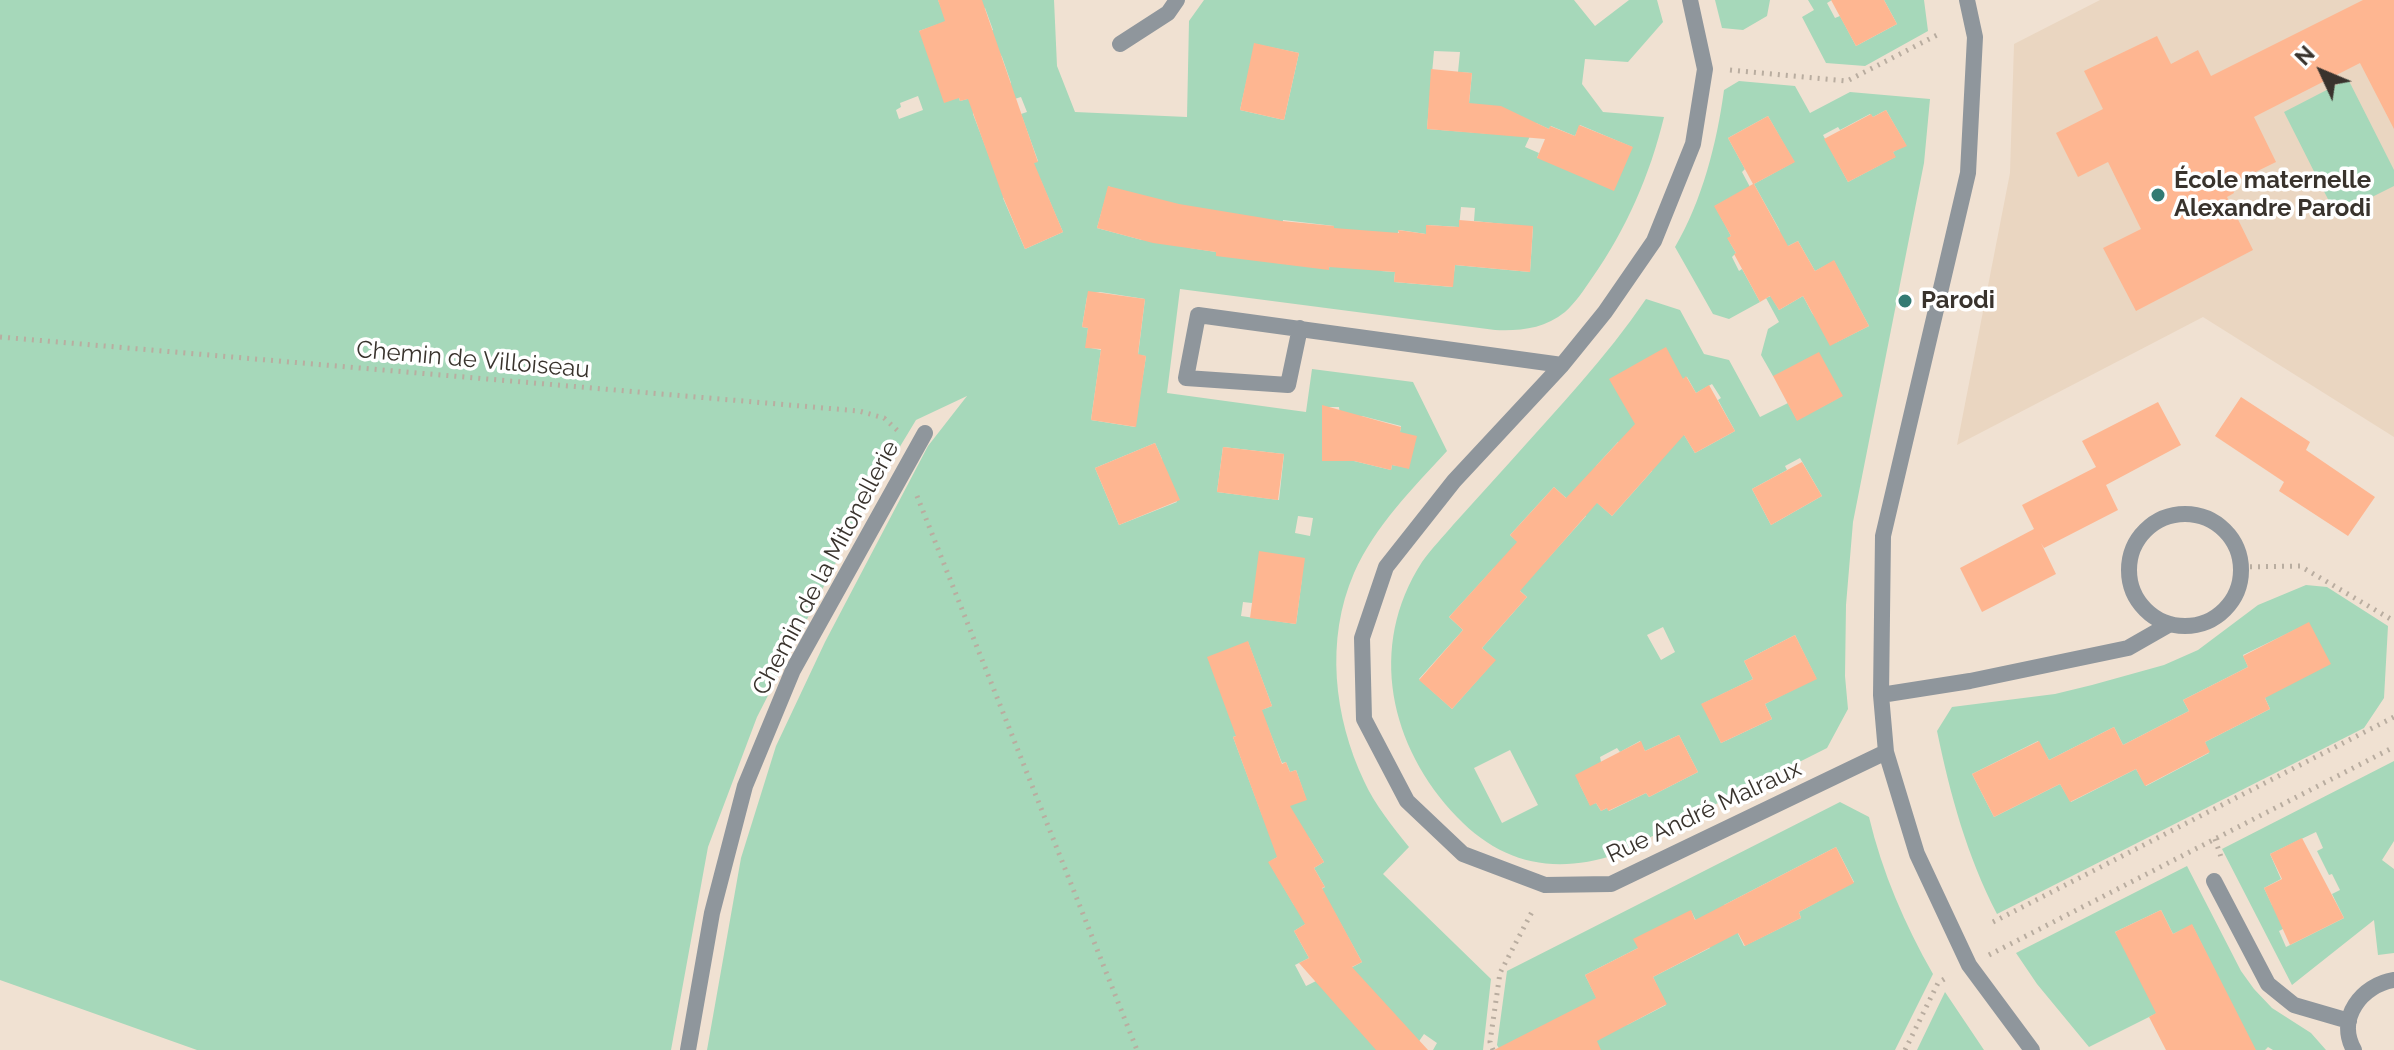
<!DOCTYPE html>
<html>
<head>
<meta charset="utf-8">
<style>
	body { margin:0 }
	#map { position:relative; width:2394px; height:1050px; overflow:hidden; background:#f0e1d2; font-family:Raleway,sans-serif }
	canvas { display:block }
	.north { position:absolute; left:2282px; top:32px; width:80px; height:80px; -webkit-text-stroke:6px #fff; paint-order:stroke; rotate:314deg; font-size:22px; font-weight:700; line-height:32px; text-align:center; color:#39332d }
	.north::after { content:''; display:block; margin:auto; width:28px; height:36px; background:#39332d; clip-path:polygon(50% 0,100% 100%,50% 72%,0 100%) }
</style>
</head>
<body>
<div id="map">
<canvas width="2394" height="1050"></canvas>
<div class="north">N</div>
</div>
<script>
const ctx = document.querySelector('canvas').getContext('2d');
ctx.lineJoin = 'round';
function fillPath(path, color) { ctx.fillStyle = color; ctx.fill(path, 'evenodd'); }
function trace(path, color, width, dash) { ctx.strokeStyle = color; ctx.lineWidth = width; ctx.lineCap = dash ? 'butt' : 'round'; ctx.setLineDash(dash || []); ctx.stroke(path); }
function label(font, color, halo, rows, align = 'center') {
  ctx.font = font + ' Raleway,sans-serif'; ctx.lineWidth = 7; ctx.setLineDash([]); ctx.textBaseline = 'middle'; ctx.strokeStyle = halo; ctx.fillStyle = color; for (const [text, x, y, turn = 0] of rows) {
    ctx.save(); ctx.translate(x, y); ctx.rotate((+turn || 0) * Math.PI / 180); ctx.textAlign = isNaN(turn) ? turn : align; if (halo) ctx.strokeText(text, 0, 0); ctx.fillText(text, 0, 0); ctx.restore();
  }
}
fillPath(new Path2D(`
	M2100 0H2394V437L2203 317 1957 445 2010 173 2014 44Z`), '#ead6c1');
fillPath(new Path2D(`
	M0 0H938L941 7 963 0H1054L1057 66 1075 112 1187 117 1189 21 1204 0H1574L1595 26 1629 0H1657L1663 22 1628 62 1585 59 1582 84 1603 112 1664 117C1650 175 1626 230 1592 278 1584 290 1575 303 1565 312 1544 329 1520 331 1495 330L1180 289 1167 393 1306 412 1312 369 1413 382 1447 451C1413 488 1375 526 1354 573 1325 640 1334 717 1364 781 1375 805 1393 827 1409 847L1383 874 1491 979 1483 1050H1433L1437 1043 1424 1034 1413 1050H707L741 858 776 746 825 642 928 446 967 396 916 420 869 498 757 717 708 847 671 1050H197L0 980ZM985 8 993 30 987 32 1002 57 1011 83 1003 86 1008 101 1021 97 1027 112 1021 114 1038 161 997 177 973 114 974 97 960 101 951 76 919 31ZM1255 44 1299 53 1284 120 1240 110ZM1434 51 1460 52 1458 72 1472 73 1469 103 1493 134 1427 129ZM918 96 923 110 899 119 896 110 901 107 900 103ZM1536 123 1549 129 1551 126 1575 136 1580 125 1632 147 1537 158 1539 153 1525 147ZM1041 181 1063 232 1025 249 1003 198ZM1109 186 1142 240 1097 228ZM1461 207 1475 208 1474 221 1533 227 1530 272 1455 265 1452 287 1394 282 1395 272 1381 271 1399 230 1426 234 1427 225 1459 227ZM1245 215 1216 256V252L1190 248ZM1283 220 1334 226 1329 269 1277 263ZM1100 292 1145 299 1138 355 1146 356 1135 427 1091 420 1101 350 1086 347 1088 328 1082 327 1087 297 1092 293ZM1322 407H1339L1340 416H1362L1401 426 1400 432 1409 468 1392 465 1391 470 1354 461H1322ZM1155 443 1162 459 1159 460 1177 502 1119 525 1095 468ZM1223 447 1284 454 1279 500 1217 492ZM1298 516 1313 518 1310 536 1295 533ZM1302 578 1296 624 1241 616 1243 602 1252 603ZM1248 642 1272 706 1231 721ZM1267 725 1282 763 1286 762 1290 772 1296 770 1306 799 1262 815 1233 737ZM1309 838 1324 862 1314 868 1325 887 1294 905 1269 862ZM1332 908 1362 962 1323 983 1320 979 1306 986 1295 965 1309 958 1294 931Z
	M1715 0H1770L1767 16 1743 30 1722 28Z
	M1808 0H1832L1827 3 1835 18 1840 16 1856 46 1897 24 1884 0H1924L1928 31 1865 66 1826 63 1802 17 1814 10Z
	M2348 79 2394 170V186L2336 215 2284 112Z
	M1739 81 1795 86 1810 113 1850 92 1930 99 1924 163 1853 522 1846 605 1845 676 1848 709 1827 748 1617 854C1555 875 1502 864 1457 817 1390 747 1367 647 1422 562 1431 549 1443 537 1453 525 1472 504 1491 483 1510 462 1557 409 1606 358 1646 299L1680 310 1704 354 1729 360 1760 417 1788 403 1797 420 1842 396 1773 376 1761 355 1768 329 1779 322 1766 298 1771 296 1779 310 1803 296 1812 313 1835 343 1869 326 1834 261 1815 271 1798 241 1784 248 1779 229 1754 184 1794 162 1768 116 1728 138 1745 169 1742 172 1750 187 1715 206 1731 236 1728 239 1736 253 1732 257 1739 271 1742 269 1760 302 1729 319 1713 314 1675 247C1702 201 1717 143 1724 90ZM1886 110 1906 145 1893 152 1895 157 1848 182 1823 135 1838 127 1840 130 1870 114 1873 117ZM1687 377 1696 393 1712 384 1721 398 1718 400 1735 431 1695 453 1668 408 1683 379ZM1618 442 1652 471 1612 516 1583 490 1597 465ZM1800 458 1822 496 1771 525 1752 489 1787 470 1785 466ZM1554 487 1586 516 1543 564 1510 535ZM1494 568 1527 597 1482 648 1495 660 1452 709 1419 679 1463 630 1449 617ZM1663 627 1675 652 1661 660 1647 635ZM1795 635 1816 678 1765 704 1772 719 1721 743 1702 704 1753 679 1744 661ZM1679 735 1698 772 1649 797 1646 793 1609 811 1607 808 1601 811 1596 803 1590 805 1579 783 1601 762 1600 757 1617 748 1620 752 1640 741 1645 751ZM1510 750 1538 805 1502 823 1474 768Z
	M2306 585 2327 587 2388 626 2384 698 2364 728 1997 914C1967 856 1950 794 1937 731L1952 707 2055 694 2092 685 2164 665 2198 650 2258 605ZM2309 623 2265 698 2270 709 2205 742 2209 753 2146 786 2136 769 2071 802 2060 784 1994 817 1972 774 2038 741 2049 760 2114 727 2123 745 2189 711 2183 700 2248 667 2243 655Z
	M2394 761V841L2382 860 2394 869V953L2378 955 2374 920 2292 985 2222 849ZM2316 832 2323 848 2317 851 2329 875 2332 874 2340 890 2332 894 2344 918 2286 947 2279 931 2297 922 2272 905 2264 888 2281 879 2270 854Z
	M1840 802 1869 817C1882 872 1905 925 1933 974L1895 1050H1500L1497 1045 1507 971ZM1836 847 1854 882 1799 912 1801 918 1744 946 1724 905ZM1691 911 1710 948 1653 977 1666 1005 1627 1025 1618 1006 1604 1013 1585 975 1638 948Z
	M2187 866 2241 971 2254 989 2272 1008 2311 1033 2326 1050H2273L2268 1047 2265 1050H2187L2220 981 2192 925 2173 934 2161 910 2115 932 2163 1010 2089 1047 2037 984 2016 953Z
	M1945 992 1984 1050H1917Z`), '#a6d8ba');
fillPath(new Path2D(`
	M938 0H982L1038 162 1034 163 1063 232 1025 249 1003 197 968 99 960 101 959 98 944 103 919 31 945 21Z
	M1831 0H1884L1897 24 1856 46Z
	M2363 0H2394V129L2360 63 2254 117 2276 162 2231 184 2234 193 2227 197 2253 250 2136 311 2103 248 2141 229 2108 162 2078 177 2056 133 2103 109 2084 71 2157 36 2171 64 2198 50 2211 76Z
	M1254 43 1299 53 1284 120 1240 110Z
	M1431 69 1472 73 1469 103 1501 106 1549 129 1550 126 1575 136 1579 125 1633 147 1614 191 1537 158 1545 139 1427 129Z
	M1886 110 1907 146 1893 152 1896 157 1848 182 1824 139 1871 114 1873 117Z
	M1768 116 1795 162 1754 184 1788 246 1798 241 1815 271 1834 260 1869 326 1830 346 1803 296 1779 310 1770 296 1760 302 1734 254 1736 253 1727 238 1731 236 1714 206 1753 184 1728 138Z
	M1108 186 1179 204 1282 221 1334 226V228L1399 233 1398 230 1426 234V225L1459 227V220L1533 226 1530 272 1455 265 1453 287 1394 282 1395 272 1329 267V270L1216 256V252L1153 243 1097 228Z
	M1088 291 1145 299 1138 354 1146 356 1136 427 1091 420 1101 349 1085 348 1088 328 1082 327Z
	M1666 347 1683 379 1686 376 1696 393 1709 385 1735 431 1695 453 1684 435 1612 516 1597 503 1520 591 1527 597 1482 648 1496 660 1452 709 1419 680 1463 630 1449 617 1517 542 1510 535 1554 487 1566 498 1635 424 1609 379Z
	M1819 352 1843 396 1797 421 1773 376Z
	M2241 397 2310 442 2306 450 2375 497 2348 536 2279 491 2284 482 2215 436Z
	M2158 402 2181 445 2106 485 2118 510 2044 548 2041 543 2056 574 1982 612 1960 568 2034 529 2022 505 2096 467 2082 441Z
	M1322 405 1401 427 1400 432 1417 436 1409 469 1392 465 1391 470 1354 461H1322Z
	M1155 443 1180 500 1119 525 1095 468Z
	M1223 447 1284 454 1278 500 1217 492Z
	M1802 462 1822 496 1771 525 1752 489Z
	M1259 551 1305 558 1296 624 1250 618Z
	M2309 622 2331 664 2265 698 2270 709 2205 742 2210 752 2145 786 2136 769 2070 802 2060 784 1994 817 1972 774 2039 741 2049 760 2114 727 2123 745 2189 711 2183 700 2248 667 2243 656Z
	M1795 635 1817 679 1765 704 1772 719 1721 743 1701 704 1753 679 1744 661Z
	M1248 641 1272 706 1262 710 1282 764 1286 762 1290 772 1296 770 1307 800 1290 806 1324 862 1314 868 1325 887 1322 888 1362 962 1352 967 1428 1050H1376L1299 963 1309 958 1294 931 1305 924 1268 862 1277 857 1233 737 1236 736 1207 657Z
	M1679 735 1698 772 1649 797 1646 793 1608 811 1607 808 1601 811 1596 803 1590 806 1575 775 1641 741 1645 751Z
	M2302 838 2344 918 2290 945 2264 888 2282 879 2270 854Z
	M1836 847 1854 883 1799 912 1801 918 1745 946 1738 933 1653 977 1667 1004 1597 1041 1601 1050H1494L1596 998 1585 975 1638 948 1633 939 1691 910 1695 920Z
	M2161 910 2173 934 2192 924 2256 1050H2166L2149 1017 2156 1013 2115 932Z`), '#feb691');
trace(new Path2D(`
	M1730 70 1847 81 1941 33
	M0 337 859 411 884 418 898 431
	M917 496 1137 1050
	M2242 567 2300 566 2394 621
	M2215 839 2221 857
	M1993 922 2394 717
	M1989 955 2394 747
	M1493 1050 1490 1042 1500 973 1534 908
	M1905 1050 1938 983 1949 976`), '#b9ada0', 5, [2, 6]);
trace(new Path2D(`
	M1690 0 1705 69 1693 144 1654 241 1605 312 1562 365 1454 481 1386 567 1362 638 1364 719 1407 801 1463 854 1545 885 1611 884 1886 752
	M1967 0 1975 37 1968 173 1883 536 1881 695 1886 752 1917 854 1969 965 2032 1050
	M1120 44 1168 13 1177 0
	M1300 328 1288 385 1186 378 1198 315 1562 365
	M2129 570a56 56 0 1 1 112 0a56 56 0 1 1-112 0Z
	M1881 695 1970 681 2128 648 2170 624
	M2214 881 2268 984 2294 1005 2349 1021
	M688 1050 712 913 745 786 793 670 925 433
	M2354 1050C2336 1018 2362 985 2394 980`), '#8f969c', 16);
for (const [x, y, r, color] of [
	[2158,195,8,"#337a73"],
	[1905,301,8,"#337a73"]
]) { const dot = new Path2D(); dot.arc(x, y, r, 0, 2 * Math.PI); ctx.fillStyle = color; ctx.fill(dot); trace(dot, '#fff', 3); }
label('bold 24px', '#39332d', '#fff', [
	["École maternelle",2174,181],
	["Alexandre Parodi",2174,209],
	["Parodi",1921,301]
], 'left');
label('24px', '#39332d', '#fff', [
	["Chemin de Villoiseau",473,360,5],
	["Chemin de la Mitonellerie",826,568,-62],
	["Rue André Malraux",1704,812,-25]
]);
</script>
</body>
</html>
